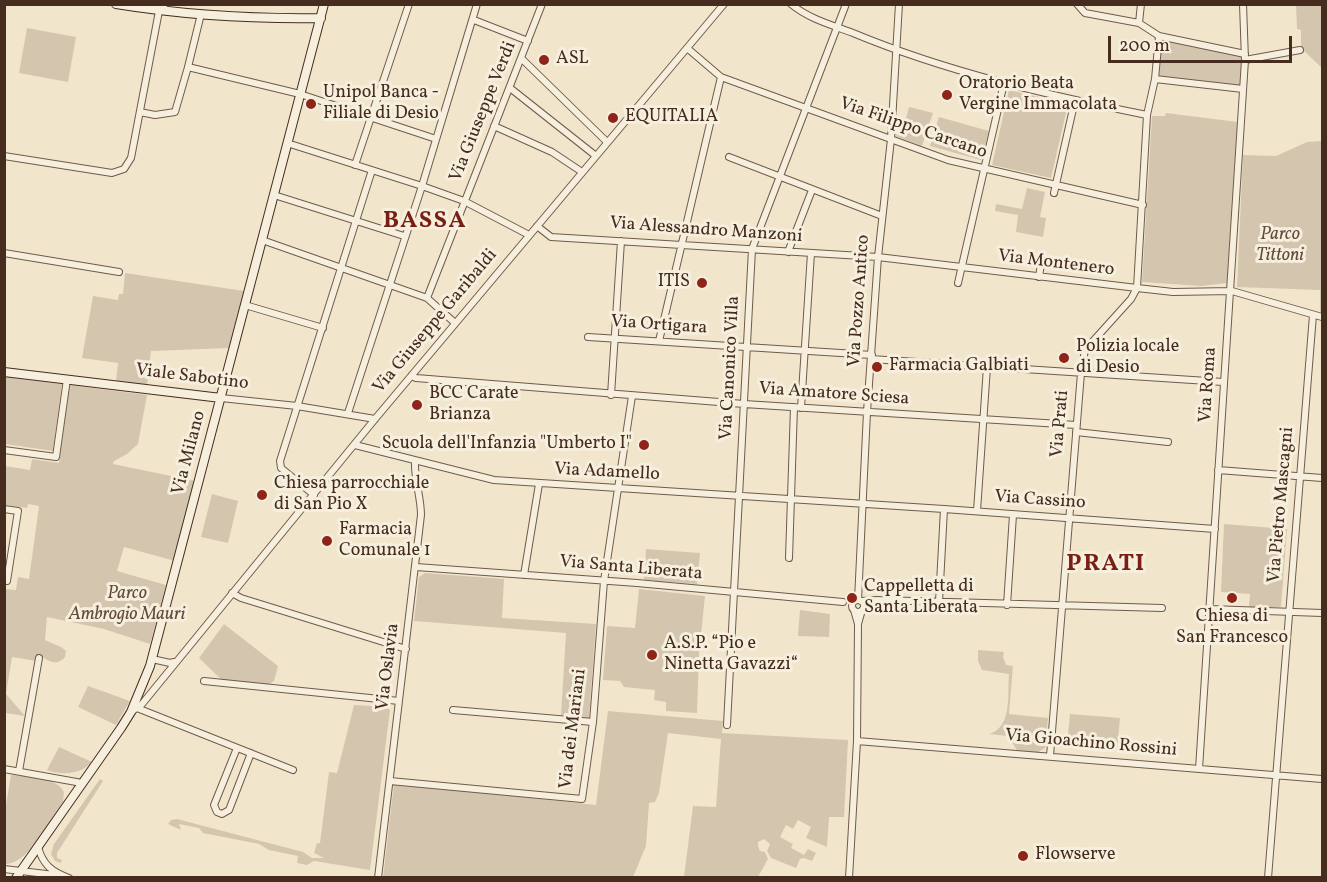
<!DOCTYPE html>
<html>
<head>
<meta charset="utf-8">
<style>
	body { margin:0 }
	#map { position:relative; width:1327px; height:882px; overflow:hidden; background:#f1e6cc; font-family:Vollkorn,serif }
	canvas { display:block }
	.frame { position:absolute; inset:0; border:6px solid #452c1e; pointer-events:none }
	.scale { position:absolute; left:1108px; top:36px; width:184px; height:27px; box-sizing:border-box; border:3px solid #452c1e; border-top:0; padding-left:8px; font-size:18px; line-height:21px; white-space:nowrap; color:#452c1e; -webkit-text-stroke:4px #f6efde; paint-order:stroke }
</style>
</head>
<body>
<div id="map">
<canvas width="1327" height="882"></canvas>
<div class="frame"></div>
<div class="scale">200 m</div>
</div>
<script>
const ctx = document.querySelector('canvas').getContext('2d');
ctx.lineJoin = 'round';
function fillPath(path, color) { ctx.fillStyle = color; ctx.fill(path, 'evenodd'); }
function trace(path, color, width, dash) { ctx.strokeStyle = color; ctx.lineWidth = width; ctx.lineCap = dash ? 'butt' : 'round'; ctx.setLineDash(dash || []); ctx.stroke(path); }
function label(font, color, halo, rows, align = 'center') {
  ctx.font = font + ' Vollkorn,serif'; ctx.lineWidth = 6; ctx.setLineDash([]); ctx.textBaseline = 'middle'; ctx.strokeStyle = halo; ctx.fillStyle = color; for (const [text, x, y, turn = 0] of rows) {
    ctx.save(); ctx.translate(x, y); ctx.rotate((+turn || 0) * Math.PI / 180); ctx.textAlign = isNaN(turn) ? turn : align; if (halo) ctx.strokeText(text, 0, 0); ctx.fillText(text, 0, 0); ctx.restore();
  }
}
fillPath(new Path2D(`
	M1296 5H1322V68L1301 48V30L1297 29Z
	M27 28 76 37 68 82 19 73Z
	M1159 36 1245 54 1243 89 1155 79Z
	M1009 90 1068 104 1051 178 992 165Z
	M909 107 933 113 922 146 896 136 901 122H905Z
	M1166 113 1238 122 1227 283 1201 286 1142 282 1152 116H1165Z
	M939 117 989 131 981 160 930 146Z
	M1322 141V312H1320V290L1237 287 1243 155 1276 156 1307 142Z
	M1027 188 1045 192 1040 217 1046 218 1043 237 1016 232 1018 215 995 211 996 204 1022 209Z
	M125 273 244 291 229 348 151 351 147 385 116 381 118 363 82 358 93 296 118 300 119 294H123Z
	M5 377 62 384 53 451 5 444Z
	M69 385 147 395 138 444 127 454 114 461 113 464 195 481 175 561 124 547 117 571 166 585 150 644 104 629 47 617 45 640 61 647 66 651 65 657C59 665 50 663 43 657L42 662 12 657 6 694 25 716 5 713V589L16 590 18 577 29 579 39 506 28 504 27 508 5 505V466L30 470 32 459 59 463Z
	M212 494 238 501 228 543 201 537Z
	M1224 524 1287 529 1281 607H1249L1250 594 1221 592Z
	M646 549 700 553 697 584 644 580Z
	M425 573 504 579 502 618 596 624 589 718 561 715 566 633 414 621 419 577Z
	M639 589 705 596 699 654 697 713 666 711V702L654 700 655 690 624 687 620 681 603 680 607 626 635 628Z
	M800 610 830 614 829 637 798 636Z
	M224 624 278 666 274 681 268 685 223 681 199 658Z
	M978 650 1004 652 1003 657 1006 665 1013 666 1009 714 1048 718 1045 748 1037 753 1018 752 1008 736 989 734C1013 727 1007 694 1009 674L982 670 978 661Z
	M88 686 130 701 116 725 78 707Z
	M354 705 387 707 390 710 370 870 314 861 307 865 297 863 298 856 269 850 259 844 203 833 199 828 179 824 181 830 168 824 171 820 177 819 303 852 312 858H324L314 853 317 843H320L329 772 337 773Z
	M608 711 723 721 722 733 848 740 844 817H829L827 847 806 838 811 827 798 820 793 829 786 825 780 837 793 844 791 848 804 855 808 849 816 853 812 861 804 858 800 859 796 868 771 858 767 851 770 844 764 839 758 842V846L760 851 765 852 768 859 758 877H684L693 806 716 807 721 739 668 733 659 793 655 802 649 803 646 846 633 877 383 878 394 783 596 805Z
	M1070 714 1120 718 1117 750 1067 746Z
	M59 747 92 762C81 774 63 776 47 770Z
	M11 775C27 777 56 776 64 792L63 802C50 820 28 865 5 864L4 805H6Z
	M100 779 103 781 57 853V858L62 860 61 863 55 861 51 854 54 844Z`), '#d4c6ae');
const street = new Path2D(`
	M791 4C809 19 832 25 853 33 947 72 1047 95 1147 115
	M1077 4 1085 13 1139 23 1159 36 1245 54
	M201 14 188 67 300 94 436 139
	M474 20 528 41
	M1139 23 1141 4
	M687 48 721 77 948 160 1143 205
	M522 59 607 142
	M1245 60 1300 50
	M1155 79 1243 89
	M510 88 596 156
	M140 112 155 115 175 112 188 67
	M494 126 552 152 582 172
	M287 143 422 186 464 201 529 235
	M4 156 112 173 124 169 131 158 159 11 165 4
	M729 157 882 216
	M355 165 409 4
	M1054 193 1075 100
	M274 195 404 236
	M537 226 551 237 878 257 1137 288 1173 292 1232 291 1322 317
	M262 240 427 298 455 323
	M788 252 812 190
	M4 253 119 272
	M1039 277 1041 264
	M958 283 1004 83
	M427 298 542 4
	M245 305 323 328
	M588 337 872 355
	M659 341 721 77
	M871 359 1223 382
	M411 376 416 378 744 404 1076 425
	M611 395 621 241
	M221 398 297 406 375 419
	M801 408 811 253
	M348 413 422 186 477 4
	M1076 432 1168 442
	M355 445 494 480 944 509 1215 529
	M4 450 56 457 67 379
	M1218 470 1322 478
	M314 495 281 468 280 461 372 170
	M4 509 18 511 7 581
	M977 511 987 367
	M789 558 794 407
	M416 567 637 583 843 602
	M524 575 539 484
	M232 593 241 598 406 649
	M858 600 867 412 878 257 891 139 899 4
	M878 600 1162 608
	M852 606a6 6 0 1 1 12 0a6 6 0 1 1-12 0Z
	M861 601 878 600 864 609
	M939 602 944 509
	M1007 605 1013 515
	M1210 609 1322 613
	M854 610 858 624 862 610
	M152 659 170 663 174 662
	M204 681 399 701
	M137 708 293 770
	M453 710 593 722
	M131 712 142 704 375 419 724 4
	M727 725 752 249 846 4
	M857 741 1322 779
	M237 748 214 805 217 812 222 814 229 810 251 753
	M1050 756 1081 373 1085 350 1131 299 1137 288 1147 115 1155 79 1159 36
	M4 769 82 783
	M1199 769 1245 60 1243 4
	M19 771 39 658
	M390 781 582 799 593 722 604 581 632 396
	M38 847C43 865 52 872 69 878
	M4 869 63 876
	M378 878 421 515C421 497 414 479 415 461
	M849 878 857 741 858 624
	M1268 878 1313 315`);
const secondary = new Path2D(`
	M116 4C184 15 252 19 321 18
	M4 372 221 398
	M16 878 121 728 131 712 150 666 324 4`);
trace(street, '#705a4a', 8);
trace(secondary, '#452c1e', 10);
trace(street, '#f6efde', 6);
trace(secondary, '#f6efde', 8);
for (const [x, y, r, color] of [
	[544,60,6,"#8f2418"],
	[947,95,6,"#8f2418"],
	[311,104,6,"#8f2418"],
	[613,118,6,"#8f2418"],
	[702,283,6,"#8f2418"],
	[1064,358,6,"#8f2418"],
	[877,367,6,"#8f2418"],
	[417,405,6,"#8f2418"],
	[644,445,6,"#8f2418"],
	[262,495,6,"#8f2418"],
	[327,541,6,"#8f2418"],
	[852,598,6,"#8f2418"],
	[1232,598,6,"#8f2418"],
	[652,655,6,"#8f2418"],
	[1023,856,6,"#8f2418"]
]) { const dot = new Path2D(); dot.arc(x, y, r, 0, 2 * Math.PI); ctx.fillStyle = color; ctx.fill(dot); trace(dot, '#f6efde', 2); }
label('18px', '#452c1e', '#f6efde', [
	["ASL",556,60],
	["Oratorio Beata",959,85],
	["Vergine Immacolata",959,106],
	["Unipol Banca -",323,94],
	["Filiale di Desio",323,115],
	["EQUITALIA",625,118],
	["ITIS",690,283,"right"],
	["Polizia locale",1076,348],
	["di Desio",1076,369],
	["Farmacia Galbiati",889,367],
	["BCC Carate",429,395],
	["Brianza",429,416],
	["Scuola dell'Infanzia \"Umberto I\"",632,445,"right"],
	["Chiesa parrocchiale",274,485],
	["di San Pio X",274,506],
	["Farmacia",339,531],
	["Comunale 1",339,552],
	["Cappelletta di",864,588],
	["Santa Liberata",864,609],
	["Chiesa di",1232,618,"center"],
	["San Francesco",1232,639,"center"],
	["A.S.P. “Pio e",664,645],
	["Ninetta Gavazzi“",664,666],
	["Flowserve",1035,856]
], 'left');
label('18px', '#452c1e', '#f6efde', [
	["Via Giuseppe Verdi",484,112,-68],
	["Via Filippo Carcano",913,129,19],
	["Via Alessandro Manzoni",706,231,4],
	["Via Montenero",1056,264,7],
	["Via Pozzo Antico",860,301,-86],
	["Via Giuseppe Garibaldi",436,322,-50],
	["Via Ortigara",659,326,4],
	["Via Canonico Villa",731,368,-87],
	["Viale Sabotino",192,378,7],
	["Via Roma",1209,385,-86],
	["Via Amatore Sciesa",834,395,4],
	["Via Prati",1061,424,-85],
	["Via Milano",190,453,-75],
	["Via Adamello",607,473,3],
	["Via Cassino",1040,501,4],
	["Via Pietro Mascagni",1282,505,-85],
	["Via Santa Liberata",631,569,5],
	["Via Oslavia",389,667,-83],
	["Via dei Mariani",574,729,-83],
	["Via Gioachino Rossini",1091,744,5]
]);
label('italic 18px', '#624b3b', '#f6efde', [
	["Parco",1280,236],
	["Tittoni",1280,257],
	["Parco",127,595],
	["Ambrogio Mauri",127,616]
]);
ctx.letterSpacing = '1.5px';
label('bold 24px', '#7a1f14', '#f6efde', [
	["BASSA",425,223],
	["PRATI",1106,566]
]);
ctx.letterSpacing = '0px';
</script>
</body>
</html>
